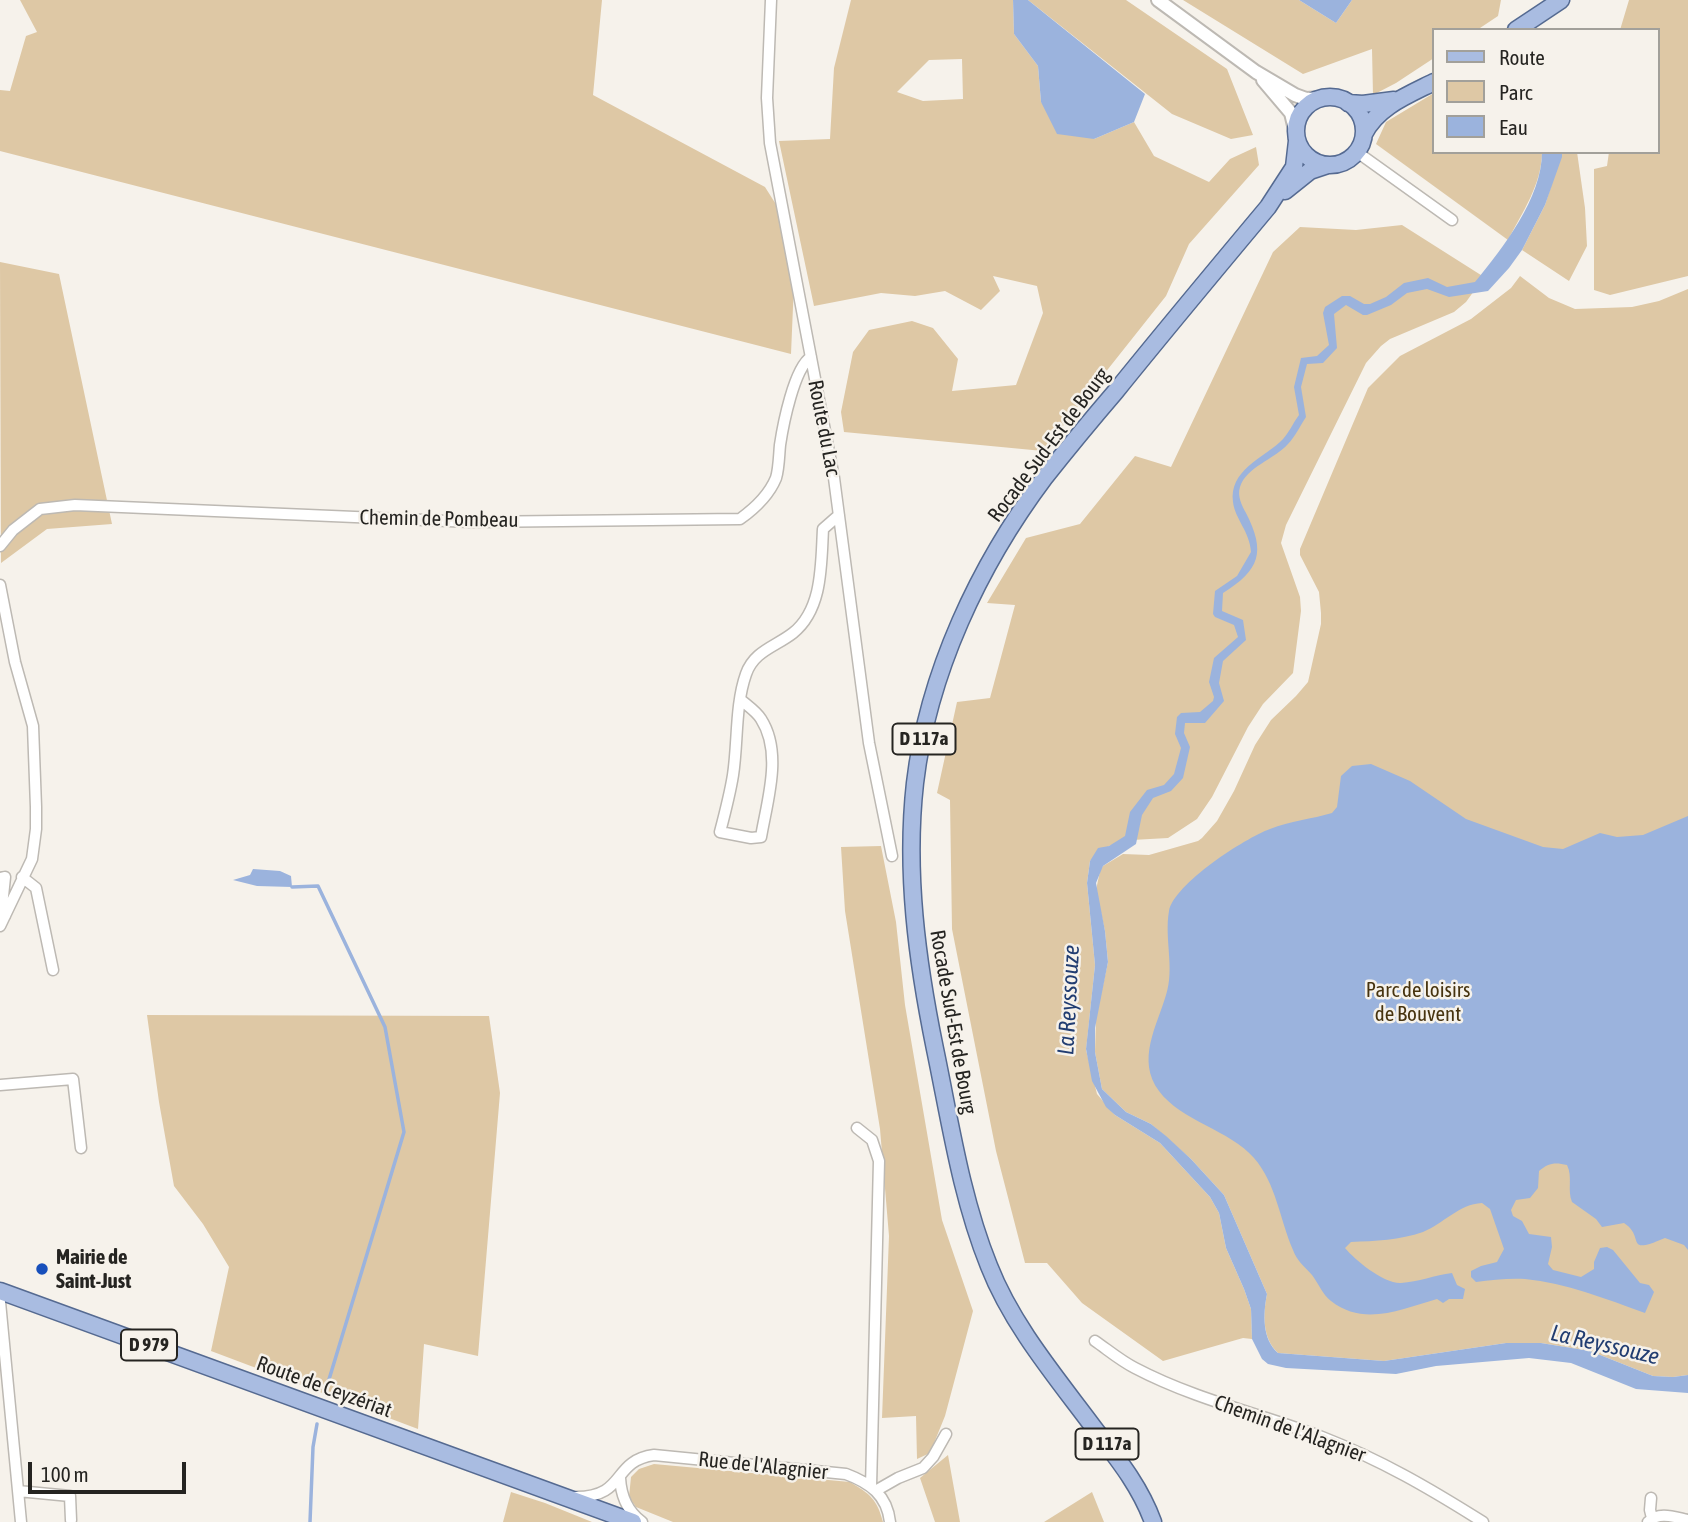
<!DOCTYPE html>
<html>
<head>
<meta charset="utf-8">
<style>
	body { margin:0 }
	#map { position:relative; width:1688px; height:1522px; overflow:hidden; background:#f6f2eb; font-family:"Asap Condensed",sans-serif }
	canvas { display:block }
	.legend { position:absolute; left:1432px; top:28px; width:228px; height:126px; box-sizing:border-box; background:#f6f2eb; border:2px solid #a2a09a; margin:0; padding:9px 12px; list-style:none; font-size:21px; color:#252421 }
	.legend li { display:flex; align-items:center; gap:14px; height:35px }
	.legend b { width:35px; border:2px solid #a2a09a }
	.scale { position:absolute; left:28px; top:1462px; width:158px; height:32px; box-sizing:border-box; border:4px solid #252421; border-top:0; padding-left:9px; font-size:21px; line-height:24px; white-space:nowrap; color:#252421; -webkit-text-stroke:5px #f6f2eb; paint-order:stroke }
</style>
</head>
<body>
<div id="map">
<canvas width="1688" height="1522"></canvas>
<ul class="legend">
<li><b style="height:9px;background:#a9bce1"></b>Route</li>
<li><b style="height:19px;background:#dec8a5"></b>Parc</li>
<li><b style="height:19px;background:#9bb3dd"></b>Eau</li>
</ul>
<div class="scale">100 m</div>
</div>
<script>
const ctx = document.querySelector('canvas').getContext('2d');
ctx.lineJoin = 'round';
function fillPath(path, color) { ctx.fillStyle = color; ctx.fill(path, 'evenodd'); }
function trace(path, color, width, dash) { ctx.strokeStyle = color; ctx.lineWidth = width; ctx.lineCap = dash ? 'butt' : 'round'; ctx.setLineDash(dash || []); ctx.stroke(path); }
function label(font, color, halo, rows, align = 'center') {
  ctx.font = font + ' "Asap Condensed",sans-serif'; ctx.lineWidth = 5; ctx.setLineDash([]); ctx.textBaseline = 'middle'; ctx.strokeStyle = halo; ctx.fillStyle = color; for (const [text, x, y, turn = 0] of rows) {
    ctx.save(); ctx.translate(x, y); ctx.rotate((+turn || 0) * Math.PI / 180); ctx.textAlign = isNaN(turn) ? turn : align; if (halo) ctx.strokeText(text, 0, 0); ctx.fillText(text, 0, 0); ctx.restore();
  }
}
fillPath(new Path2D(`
	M20 0H602L593 95 765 187 777 206 794 283 791 354 0 151V90L10 91 26 36 37 32Z
	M851 0H1013L1014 34 1038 66 1041 102 1094 139 1134 122 1154 156 1209 182 1230 159 1256 147 1259 165 1189 244 1166 296 1043 451 844 432 841 412 853 352 869 330 912 321 933 328 958 359 952 391 1016 385 1043 313 1037 286 993 276 1000 291 981 310 945 291 915 296 881 293 814 306 779 141 830 139 834 68ZM962 59 963 99 923 101 897 92 929 60Z
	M1028 0H1126L1227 69 1253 135 1231 139 1172 114Z
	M1183 0H1299L1336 23 1352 0H1501L1498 16 1477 30H1434V58L1396 83 1373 95 1372 49 1303 74Z
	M1629 0H1688V276L1610 295 1594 290V169L1607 166 1609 152H1658V30H1620Z
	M1434 93V152H1542C1542 184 1522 213 1508 240L1376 144 1386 122Z
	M1562 152H1577L1585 208 1587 246 1569 281 1522 250 1545 205Z
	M1402 225 1484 277 1466 302 1454 312 1390 339 1381 346 1366 363 1286 525 1281 543 1300 597 1301 611 1293 673 1263 704 1248 727 1212 797 1197 819 1168 838 1132 840 1109 846 1090 861 1087 883 1095 965 1086 1050 1097 1094 1115 1115 1160 1143 1210 1197 1219 1213 1226 1248 1244 1289 1251 1309 1252 1339 1243 1338 1163 1361 1082 1303 1047 1263H1025L996 1151 952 929 950 800 937 793 957 702 990 698 1015 605 987 603 1026 538 1080 524 1135 456 1171 467 1273 252 1300 227 1356 230Z
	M0 262 59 274 112 524 47 529 1 563Z
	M1520 276 1549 298 1575 309 1632 307 1659 301 1688 289V1375L1673 1377 1653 1376 1590 1351 1541 1343H1506L1384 1361 1278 1353C1262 1338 1263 1314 1267 1294L1224 1195 1191 1159 1151 1124 1126 1112 1102 1089 1095 1052 1096 1017 1108 962 1105 931 1096 890 1100 871 1103 866 1123 854 1149 855 1198 841 1202 838 1217 821 1234 791 1255 745 1271 720 1296 696 1308 682 1321 624V613L1319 592 1300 555V549L1368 388 1400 356 1471 319 1511 288Z
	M881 846 896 922 905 1005 942 1220 973 1311 945 1416 930 1453 917 1459 916 1416 882 1418 889 1236 880 1129 845 911 841 847Z
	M147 1015 489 1016 500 1093 478 1356 424 1344 418 1429 211 1351 229 1267 203 1224 174 1186 159 1102Z
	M948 1455 960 1522H935L920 1478Z
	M654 1464 850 1482C870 1494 877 1499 883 1522H673L636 1507 629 1497 631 1477 639 1469Z
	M511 1492 545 1503 592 1522H503Z
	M1092 1492 1104 1522H1044Z`), '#dec8a5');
fillPath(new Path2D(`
	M1013 0H1028L1145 94 1134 122 1094 139 1057 134 1041 102 1038 66 1014 34Z
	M1299 0H1352L1336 23Z
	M1542 152H1562V157L1545 205 1522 250 1509 268 1488 291 1449 297 1427 289 1407 293 1391 305 1367 315H1363L1346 305 1334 314 1337 348 1323 363 1307 364 1301 387 1306 417C1300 426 1295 437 1288 444 1275 459 1246 467 1240 487 1237 496 1242 506 1246 513 1266 552 1260 570 1223 593L1222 611 1243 620 1246 640 1223 661 1219 683 1224 701 1205 723H1185L1184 733 1190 747 1183 778 1171 791 1153 798 1142 815 1136 844 1103 866 1096 883 1105 931 1108 962 1095 1028V1052L1102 1089 1126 1112 1151 1124 1166 1136 1191 1159 1224 1195 1267 1294C1263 1314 1262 1339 1278 1353L1384 1361 1506 1343H1541L1590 1351 1653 1376 1673 1377 1688 1375V1393L1636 1389 1571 1363 1529 1358 1436 1366 1396 1374 1286 1368 1268 1364 1262 1359 1252 1339 1251 1309 1244 1289 1226 1248 1219 1213 1210 1197 1160 1143 1115 1115 1106 1107 1092 1081 1086 1049 1095 965 1087 883 1090 861 1098 848 1109 846 1125 836 1130 812 1147 790 1164 785 1174 774 1181 748 1175 734 1177 717 1181 713 1200 712 1213 701 1214 697 1209 682 1214 658 1238 637 1234 625 1215 617 1213 614 1215 591 1237 576 1251 552C1250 532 1235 519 1233 502 1229 471 1261 459 1280 442 1288 435 1293 423 1299 415L1294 387 1301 358 1317 356 1329 345 1323 313 1325 307 1342 296H1350L1364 304H1370L1386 297 1404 283 1428 278 1447 287 1475 282C1503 248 1542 198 1542 152Z
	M1371 764 1410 781 1466 819 1543 847 1563 849 1600 833 1617 837 1643 835 1688 816V1250L1684 1245 1665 1238C1623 1256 1646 1237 1624 1223L1602 1227 1596 1219 1572 1202C1567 1190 1573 1177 1567 1165 1555 1162 1548 1163 1539 1171L1538 1188 1530 1198 1516 1200 1511 1210 1513 1216 1522 1221 1529 1234 1551 1237 1552 1247 1548 1264 1553 1270 1581 1277 1594 1269V1262L1600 1248 1607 1247 1613 1250 1640 1283 1649 1285 1654 1292 1645 1313C1606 1299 1566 1283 1525 1279 1509 1278 1492 1280 1476 1282L1471 1277V1271L1481 1266 1497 1262 1504 1249 1490 1209 1482 1203C1459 1204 1443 1224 1423 1232 1400 1240 1375 1241 1351 1242L1345 1248C1355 1260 1384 1284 1401 1283 1418 1282 1435 1275 1452 1273L1457 1285 1465 1289 1463 1299H1449L1443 1303 1437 1299C1402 1309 1364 1327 1331 1301 1322 1294 1319 1284 1312 1275 1305 1267 1297 1261 1293 1250 1280 1220 1276 1183 1254 1158 1230 1130 1181 1121 1159 1091 1136 1060 1157 1026 1166 995 1175 968 1164 939 1169 911 1174 884 1245 838 1270 829 1290 821 1312 819 1332 813L1337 807 1341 776 1352 766Z
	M253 869 280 871 291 876 292 887 257 886 233 880 250 875Z`), '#9bb3dd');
trace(new Path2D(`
	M292 887 318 886 385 1027 404 1132 327 1386
	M310 1522 313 1447 317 1424`), '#9bb3dd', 3.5);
const minor = new Path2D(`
	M771 0 767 98 770 143 834 478 869 743 892 856
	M1357 152 1452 220
	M0 546 13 530 40 509 75 505 471 522 740 519C754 509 769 495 776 478 779 468 779 455 780 445 783 425 794 368 811 357
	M0 585 15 662 33 726 36 807V829L32 859 0 926
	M741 700C748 706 757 712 761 719 783 753 767 801 761 837L751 838 720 832C725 813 730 794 733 775 738 743 735 705 746 674 754 651 775 647 793 633 823 609 821 564 823 529L839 515
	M22 877 36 888 53 970
	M0 878 5 877 2 906 5 916
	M0 1085 73 1079 81 1148
	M857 1128 872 1140 879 1161 871 1487
	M0 1302 21 1522
	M1095 1341C1108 1350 1121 1361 1135 1368 1194 1399 1260 1414 1322 1437 1381 1460 1429 1488 1483 1522
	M620 1478C621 1496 627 1511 642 1522
	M877 1490 898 1478 923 1468 933 1457 946 1434
	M18 1491 70 1496 71 1520
	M576 1497C627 1497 611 1461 654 1455L846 1474C870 1483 887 1495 890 1522
	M1651 1498 1650 1510 1652 1518
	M1648 1522C1659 1511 1674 1517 1688 1520`);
const tertiary = new Path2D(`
	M1158 0 1256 72 1295 95 1306 99 1321 98
	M1263 80 1291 113 1295 130`);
const primary = new Path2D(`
	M1516 30 1561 0
	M1296 131a34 34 0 1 1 68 0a34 34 0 1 1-68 0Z
	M1348 103 1363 104 1394 100
	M1364 134C1377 107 1408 95 1434 82
	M1285 191 1310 171 1328 165
	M0 1291 633 1522
	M1153 1522C1140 1486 1117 1458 1094 1428 1056 1377 1012 1325 989 1266 961 1197 950 1121 935 1049 917 961 905 872 915 783 928 673 979 565 1045 477 1068 448 1092 419 1116 391 1166 329 1217 268 1268 207L1294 167 1297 141`);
trace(minor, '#bdb9b3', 13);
trace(tertiary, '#bdb9b3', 16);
trace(primary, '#556a91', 19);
trace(minor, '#fff', 10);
trace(tertiary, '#fff', 12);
trace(primary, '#a9bce1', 16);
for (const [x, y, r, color] of [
	[42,1269,7,"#174fbb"]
]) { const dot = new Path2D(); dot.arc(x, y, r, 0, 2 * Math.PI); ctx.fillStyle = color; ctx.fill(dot); trace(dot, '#f6f2eb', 2.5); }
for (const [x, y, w] of [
	[924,739,63],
	[149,1345,56],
	[1107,1444,63]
]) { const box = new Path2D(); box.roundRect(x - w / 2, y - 15.5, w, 31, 5); ctx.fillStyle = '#f6f2eb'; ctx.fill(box); trace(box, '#252421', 2); }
label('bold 19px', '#252421', null, [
	["D 117a",924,739],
	["D 979",149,1345],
	["D 117a",1107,1444]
]);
label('21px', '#252421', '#f6f2eb', [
	["Route du Lac",824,428,79],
	["Rocade Sud-Est de Bourg",1049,445,-53],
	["Chemin de Pombeau",439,519,1],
	["Rocade Sud-Est de Bourg",953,1022,80],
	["Route de Ceyzériat",324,1387,20],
	["Chemin de l'Alagnier",1290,1429,20],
	["Rue de l'Alagnier",763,1466,6]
]);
label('21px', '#46330f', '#f6f2eb', [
	["Parc de loisirs",1418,990],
	["de Bouvent",1418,1014]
]);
label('bold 21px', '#252421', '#f6f2eb', [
	["Mairie de",56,1257],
	["Saint-Just",56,1281]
], 'left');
label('italic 23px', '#213d71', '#f6f2eb', [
	["La Reyssouze",1069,1000,-87],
	["La Reyssouze",1605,1345,13]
]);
</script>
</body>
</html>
